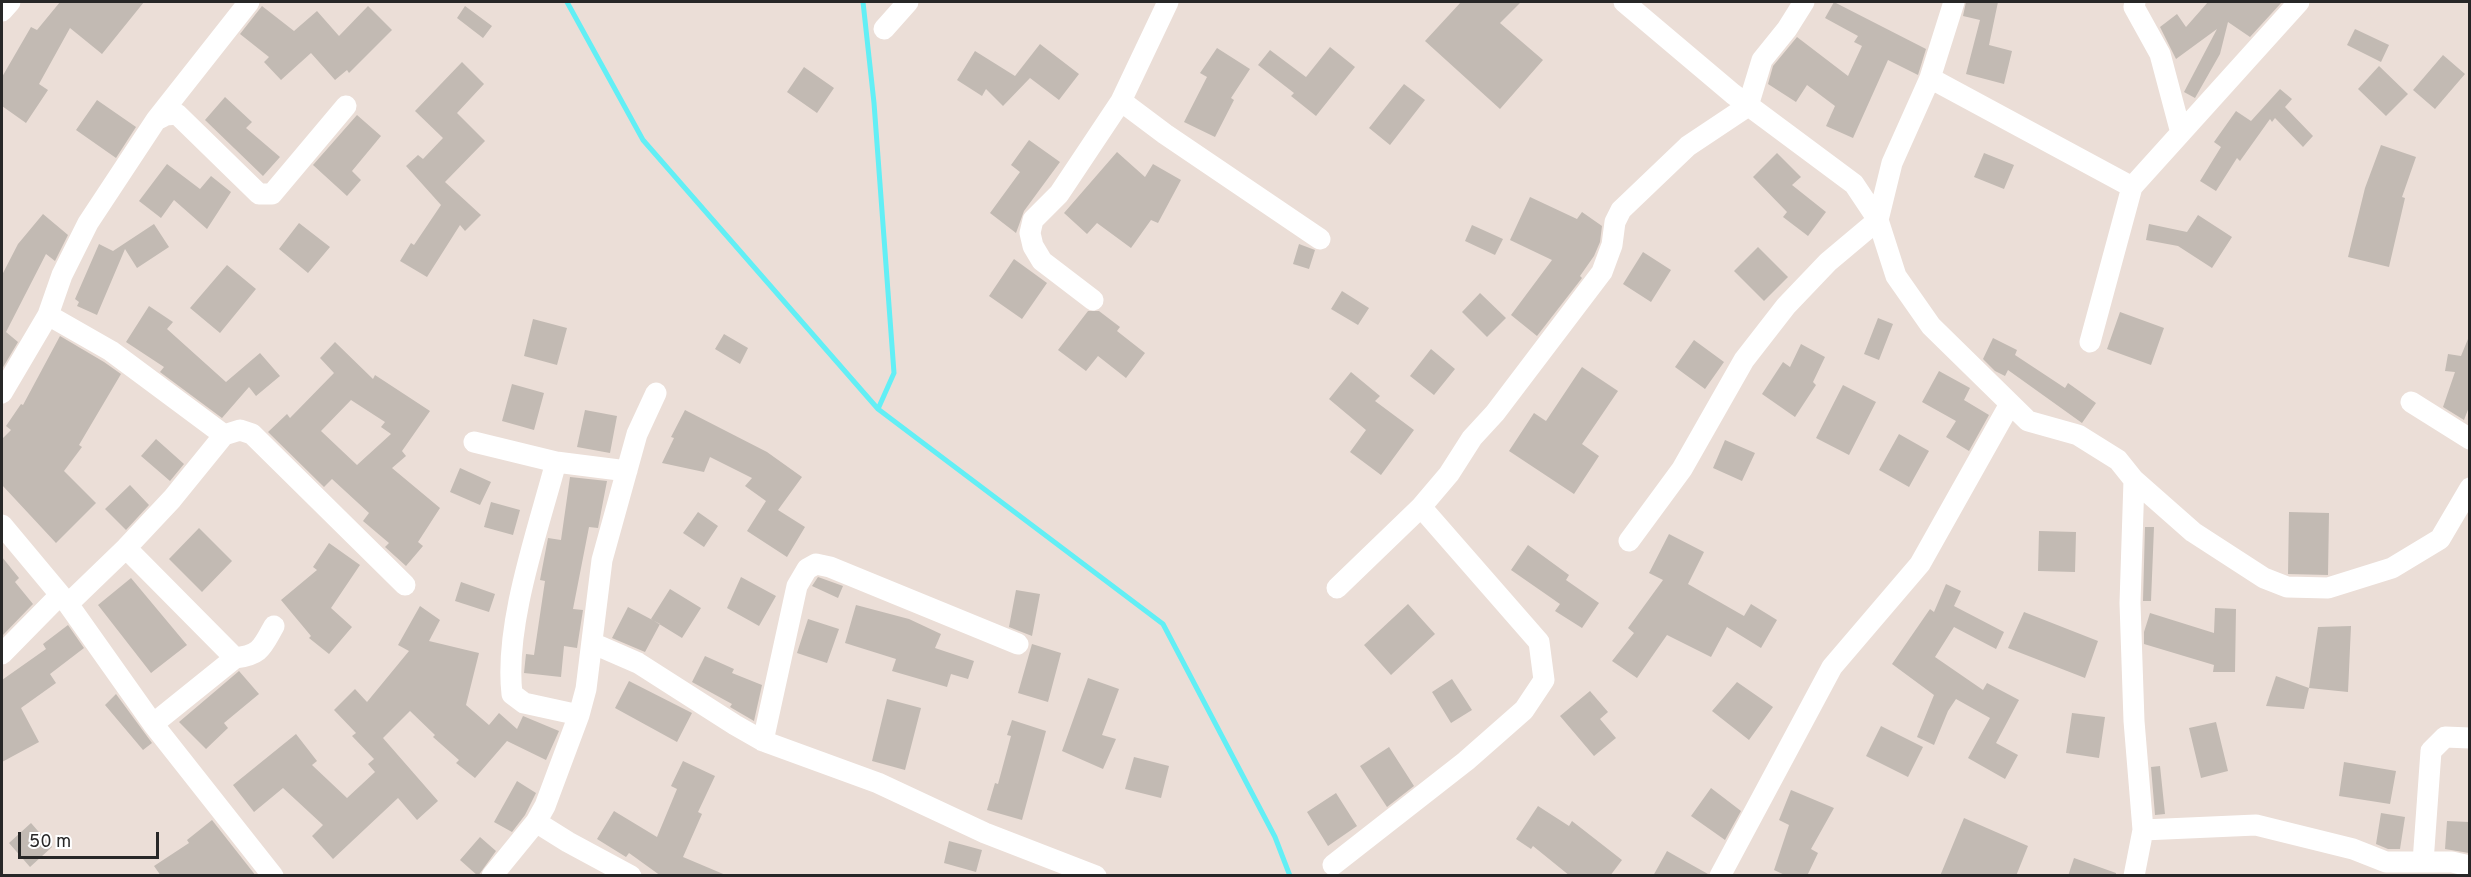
<!DOCTYPE html>
<html>
<head>
<meta charset="utf-8">
<style>
	body { margin:0 }
	#map { position:relative; width:2471px; height:877px; overflow:hidden; background:#ebded7; font-family:Overpass,sans-serif }
	canvas { display:block }
	.frame { position:absolute; inset:0; border:3px solid #272727; pointer-events:none }
	.scale { position:absolute; left:18px; top:832px; width:141px; height:27px; box-sizing:border-box; border:3px solid #272727; border-top:0; padding-left:8px; font-size:18px; line-height:21px; white-space:nowrap; color:#272727; -webkit-text-stroke:4px #fff; paint-order:stroke }
</style>
</head>
<body>
<div id="map">
<canvas width="2471" height="877"></canvas>
<div class="frame"></div>
<div class="scale">50 m</div>
</div>
<script>
const ctx = document.querySelector('canvas').getContext('2d');
ctx.lineJoin = 'round';
function trace(path, color, width, dash) { ctx.strokeStyle = color; ctx.lineWidth = width; ctx.lineCap = dash ? 'butt' : 'round'; ctx.setLineDash(dash || []); ctx.stroke(path); }
function fillPath(path, color) { ctx.fillStyle = color; ctx.fill(path, 'evenodd'); }
trace(new Path2D(`
	M567 2 643 140 878 409 1163 624 1275 837 1290 876
	M863 2 874 103 894 373 878 409`), '#62eff5', 5);
fillPath(new Path2D(`
	M60 2H144L102 54 70 28 39 84 48 90 26 123 2 106V77L31 27 37 30Z
	M1461 2H1521L1500 23 1543 60 1500 109 1425 41Z
	M1834 2 1926 49 1918 75 1888 60 1853 138 1826 126 1835 106 1807 85 1796 102 1768 84 1773 66 1797 37 1848 76 1862 46 1854 42 1858 36 1825 18Z
	M1966 2H1998L1989 45 2012 51 2004 84 1966 74 1980 20 1963 16Z
	M2208 2H2282L2250 37 2228 22 2220 54 2195 98 2184 92 2217 29 2176 59 2160 27 2177 14 2186 27Z
	M262 6 294 31 317 11 339 36 368 6 392 30 349 73 347 70 335 80 311 53 281 80 264 62 269 57 240 34Z
	M465 6 492 26 483 38 457 18Z
	M2355 29 2389 45 2381 62 2347 45Z
	M1040 44 1079 74 1059 100 1030 78 1003 106 986 89 982 96 957 80 975 51 1015 76Z
	M1330 47 1355 67 1316 116 1291 96 1294 93 1258 65 1270 50 1306 77Z
	M1217 48 1250 69 1231 98 1234 100 1215 137 1184 122 1207 77 1200 73Z
	M2443 55 2465 74 2435 109 2413 90Z
	M462 62 484 84 457 113 485 141 445 182 481 215 465 231 460 225 427 277 400 261 411 243 414 245 441 205 406 166 418 155 423 159 443 138 415 111Z
	M2379 66 2408 94 2386 116 2358 89Z
	M804 67 834 88 817 113 787 92Z
	M1404 84 1425 100 1390 145 1369 128Z
	M2280 89 2292 99 2285 107 2313 136 2303 147 2275 118 2272 122 2270 119 2240 161 2237 158 2216 191 2200 181 2221 147 2214 142 2236 111 2251 121Z
	M225 97 252 122 246 128 280 157 263 176 205 120Z
	M97 100 136 127 116 158 76 130Z
	M357 115 381 136 352 171 361 180 347 196 313 165Z
	M1029 140 1060 162 1024 211 1016 233 990 213 1020 172 1011 165Z
	M2381 145 2416 157 2402 197 2405 198 2389 267 2348 257 2365 188Z
	M1117 152 1145 177 1153 164 1181 180 1158 223 1151 220 1131 248 1097 223 1087 234 1064 213Z
	M1777 153 1801 177 1792 185 1826 212 1808 236 1783 217 1787 212 1753 177Z
	M1984 153 2014 165 2004 189 1974 177Z
	M167 164 200 189 211 176 231 192 207 229 174 200 161 218 139 201Z
	M1530 197 1577 219 1582 212 1602 226 1600 242 1594 256 1580 276 1582 278 1537 336 1511 315 1552 260 1510 240Z
	M43 214 68 235 55 261 46 254 6 332 18 342 2 369V275L18 244Z
	M2198 215 2232 237 2212 268 2178 246 2146 240 2149 224 2187 232Z
	M299 223 330 247 308 273 279 249Z
	M154 224 169 247 137 268 125 249 97 315 77 306 79 302 75 299 99 244 113 251Z
	M1472 225 1503 239 1495 255 1465 241Z
	M1299 244 1315 250 1309 269 1293 264Z
	M1758 247 1788 277 1764 301 1734 271Z
	M1643 252 1671 270 1651 302 1623 284Z
	M1014 259 1047 283 1022 319 989 296Z
	M227 265 256 289 220 333 190 308Z
	M1342 291 1369 308 1358 325 1331 309Z
	M1480 293 1506 318 1487 337 1462 312Z
	M149 306 173 322 167 329 226 382 260 353 280 376 256 396 249 387 222 418 160 372 164 367 126 342Z
	M1088 311H1099L1120 327 1117 331 1145 353 1126 378 1098 356 1086 371 1058 350Z
	M2120 312 2164 328 2151 365 2107 349Z
	M1878 318 1893 324 1879 360 1864 354Z
	M533 319 567 328 557 365 524 356Z
	M724 334 748 348 740 364 715 349Z
	M60 336 104 362 121 374 79 445 82 447 64 471 96 503 56 543 2 485V439L11 430 6 426 21 404 23 405Z
	M1993 338 2017 350 2015 355 2065 388 2068 383 2096 403 2082 423 2008 370 2005 376 1995 371 1983 359Z
	M2468 339H2469V407L2464 420 2443 407 2455 372 2445 371 2448 354 2461 356Z
	M1694 340 1724 362 1705 389 1675 367Z
	M335 342 373 379 375 375 430 411 402 451 406 456 392 468 440 508 418 542 423 546 406 566 385 547 389 543 363 521 369 513 332 479 324 487 268 432 287 414 290 418 334 373 320 358ZM351 400 385 422 381 427 391 434 357 465 321 431Z
	M1801 344 1825 357 1813 382 1816 385 1795 417 1762 394 1783 362 1790 367Z
	M1431 349 1455 369 1434 395 1410 376Z
	M1582 367 1618 391 1582 444 1599 456 1574 494 1509 451 1534 413 1546 421Z
	M1939 371 1970 388 1964 400 1989 415 1969 451 1946 437 1956 421 1922 402Z
	M1351 372 1380 396 1375 401 1414 430 1381 475 1350 452 1366 430 1329 399Z
	M512 384 544 393 534 430 502 421Z
	M1843 385 1876 402 1849 455 1816 438Z
	M585 410 617 416 610 453 577 447Z
	M685 410 767 452 802 477 778 510 805 527 787 557 747 531 766 501 745 486 752 478 710 457 704 472 662 463 674 438 671 437Z
	M1899 434 1929 451 1909 487 1879 470Z
	M156 439 184 464 170 481 141 456Z
	M1725 440 1755 453 1742 481 1713 468Z
	M460 468 491 482 480 505 450 492Z
	M570 477 607 481 598 528 589 527 573 609 583 610 577 648 564 646 561 677 524 673 526 654 534 655 545 581 540 580 548 538 561 540Z
	M130 485 149 505 126 530 105 509Z
	M491 502 520 510 513 535 484 527Z
	M698 512 718 526 704 547 683 533Z
	M2289 512 2329 513 2328 575 2288 574Z
	M2145 527H2154L2151 601H2143Z
	M199 528 232 561 202 592 169 559Z
	M2039 531 2076 532 2075 572 2038 571Z
	M1669 534 1704 552 1688 584 1744 616 1751 604 1777 620 1761 648 1727 627 1711 657 1667 635 1637 678 1612 661 1634 633 1628 628 1663 580 1649 573Z
	M329 543 360 565 331 608 352 627 329 654 309 638 311 636 281 600 317 570 313 567Z
	M1528 545 1569 575 1566 580 1599 603 1582 628 1555 611 1560 604 1511 570Z
	M2 557 19 578 15 582 33 604 2 636Z
	M741 577 776 596 759 626 727 608Z
	M818 577 843 586 838 598 812 586Z
	M131 578 187 645 151 673 98 605Z
	M461 582 495 594 489 612 455 601Z
	M1946 584 1961 591 1954 606 2004 632 1996 649 1954 627 1935 657 1983 690 1987 683 2019 700 1996 743 2018 755 2005 779 1968 758 1990 718 1956 699 1948 711 1934 745 1917 737 1934 695 1892 664 1930 609 1934 612Z
	M670 589 701 608 682 638 651 619Z
	M1016 590 1040 594 1032 636 1009 627Z
	M1408 604 1435 634 1391 675 1364 645Z
	M856 605 909 619 941 634 935 648 974 661 968 679 951 674 947 687 892 671 896 659 845 643Z
	M420 606 440 620 429 641 479 653 466 705 489 725 499 713 517 729 523 716 559 731 546 760 507 741 475 778 456 763 459 760 433 737 435 735 410 711 383 738 438 801 417 820 398 798 333 859 312 836 323 825 283 788 254 812 233 785 296 734 317 761 312 765 347 798 375 772 368 764 374 759 352 736 356 733 334 710 355 689 367 702 409 651 398 645Z
	M628 607 660 624 645 652 612 638Z
	M2215 608 2236 609 2235 672H2213L2214 665 2144 644V632L2150 613 2214 633Z
	M2024 612 2098 641 2085 678 2008 648Z
	M808 619 839 629 827 663 797 653Z
	M68 625 84 648 50 674 56 683 21 708 39 742 2 762V680L46 649 43 644Z
	M2351 626 2348 692 2309 688 2318 627Z
	M1032 644 1061 653 1048 702 1018 693Z
	M705 656 734 669 732 673 762 685 754 721 730 707 732 704 692 682Z
	M239 671 259 694 224 723 228 728 206 749 179 722Z
	M2276 676 2309 688 2304 709 2266 706Z
	M1088 678 1119 689 1102 735 1116 739 1103 769 1062 751Z
	M1452 679 1472 710 1451 723 1432 692Z
	M629 681 692 713 677 742 615 708Z
	M1737 682 1773 707 1749 740 1712 711Z
	M1590 691 1608 712 1600 719 1616 738 1594 756 1560 716Z
	M116 694 152 743 143 750 105 705Z
	M887 699 921 708 905 770 872 761Z
	M2072 713 2105 717 2099 758 2066 753Z
	M1012 720 1046 731 1022 820 987 810 995 783 998 784 1011 736 1007 735Z
	M2216 722 2228 771 2201 778 2189 728Z
	M1881 726 1923 747 1908 777 1866 756Z
	M1389 747 1414 786 1387 807 1360 766Z
	M1134 757 1169 766 1161 798 1125 789Z
	M683 761 715 776 698 812 702 814 683 857 728 876H661L629 853 626 857 597 839 614 811 657 837 677 789 671 786Z
	M2344 762 2396 771 2390 804 2339 796Z
	M2160 766 2165 814 2155 815 2151 767Z
	M517 781 536 793 525 815 512 832 494 822Z
	M1711 788 1741 811 1725 840 1691 816Z
	M1791 790 1834 808 1811 849 1818 853 1807 876H1787L1774 870 1789 825 1779 820Z
	M1336 793 1357 826 1328 846 1307 812Z
	M1538 806 1569 826 1572 821 1622 860 1610 876H1570L1533 846 1531 849 1516 839Z
	M2381 813 2405 817 2400 849H2388L2376 844Z
	M1964 818 2028 846 2016 876H1940Z
	M212 820 256 876H161L154 866 189 843 187 840Z
	M2447 821 2469 822V853L2445 849Z
	M31 823 52 847 30 867 9 843Z
	M480 837 496 851 478 876 460 860Z
	M949 841 982 850 976 872 944 863Z
	M1667 851 1708 874 1707 876H1653Z
	M2074 858 2116 873V876H2068Z`), '#c2bab3');
trace(new Path2D(`
	M1624 2 1733 94 1854 184 1878 220 1896 276 1931 326 2028 421 2078 435 2118 460 2134 480 2130 603 2134 721 2143 830 2134 876
	M2135 2 2134 7 2160 54 2181 133
	M2 11 10 2
	M884 29 908 2
	M1930 78 2132 187
	M1121 101 1165 134 1320 239
	M156 120 249 2
	M1093 300 1042 261 1033 246 1030 233 1033 220 1059 194 1121 101 1168 2
	M48 315 111 351 224 435
	M2090 342 2132 187 2299 2
	M2 393 48 315 62 275 88 223 156 120 166 115 177 114 259 194H272L346 106
	M2411 402 2470 439
	M474 442 556 462C538 530 504 625 512 694L524 703 579 715
	M556 462 627 471
	M2134 480 2193 532 2264 578 2287 587 2328 588 2392 568 2440 539 2470 488
	M2 525 68 604 153 724 273 876
	M1629 541 1682 469 1744 360 1786 306 1828 262 1878 220 1892 163 1930 78 1954 2
	M126 548 235 658
	M1337 588 1421 507
	M68 604 126 548 172 499 224 435 240 430 252 434 405 585
	M592 643 638 663 735 725 763 741 878 783 985 833 1096 876
	M2 654 60 595
	M153 724 235 658C261 655 262 647 274 626
	M763 741 797 586 807 569 816 564 830 567 1018 644
	M536 822 568 842 631 876
	M2143 830 2256 825 2353 849 2386 862H2452L2470 866
	M2423 862 2431 751 2445 737 2470 738
	M1333 865 1466 761 1524 710 1544 680 1539 642 1421 507 1449 474 1472 438 1495 413 1602 272 1612 245 1615 222 1621 210 1688 146 1748 106 1762 60 1787 29 1804 2
	M492 876 536 822 545 806 579 715 586 689 602 560 637 434 656 393
	M1720 876 1832 667 1920 564 2010 404`), '#fff', 21);
</script>
</body>
</html>
